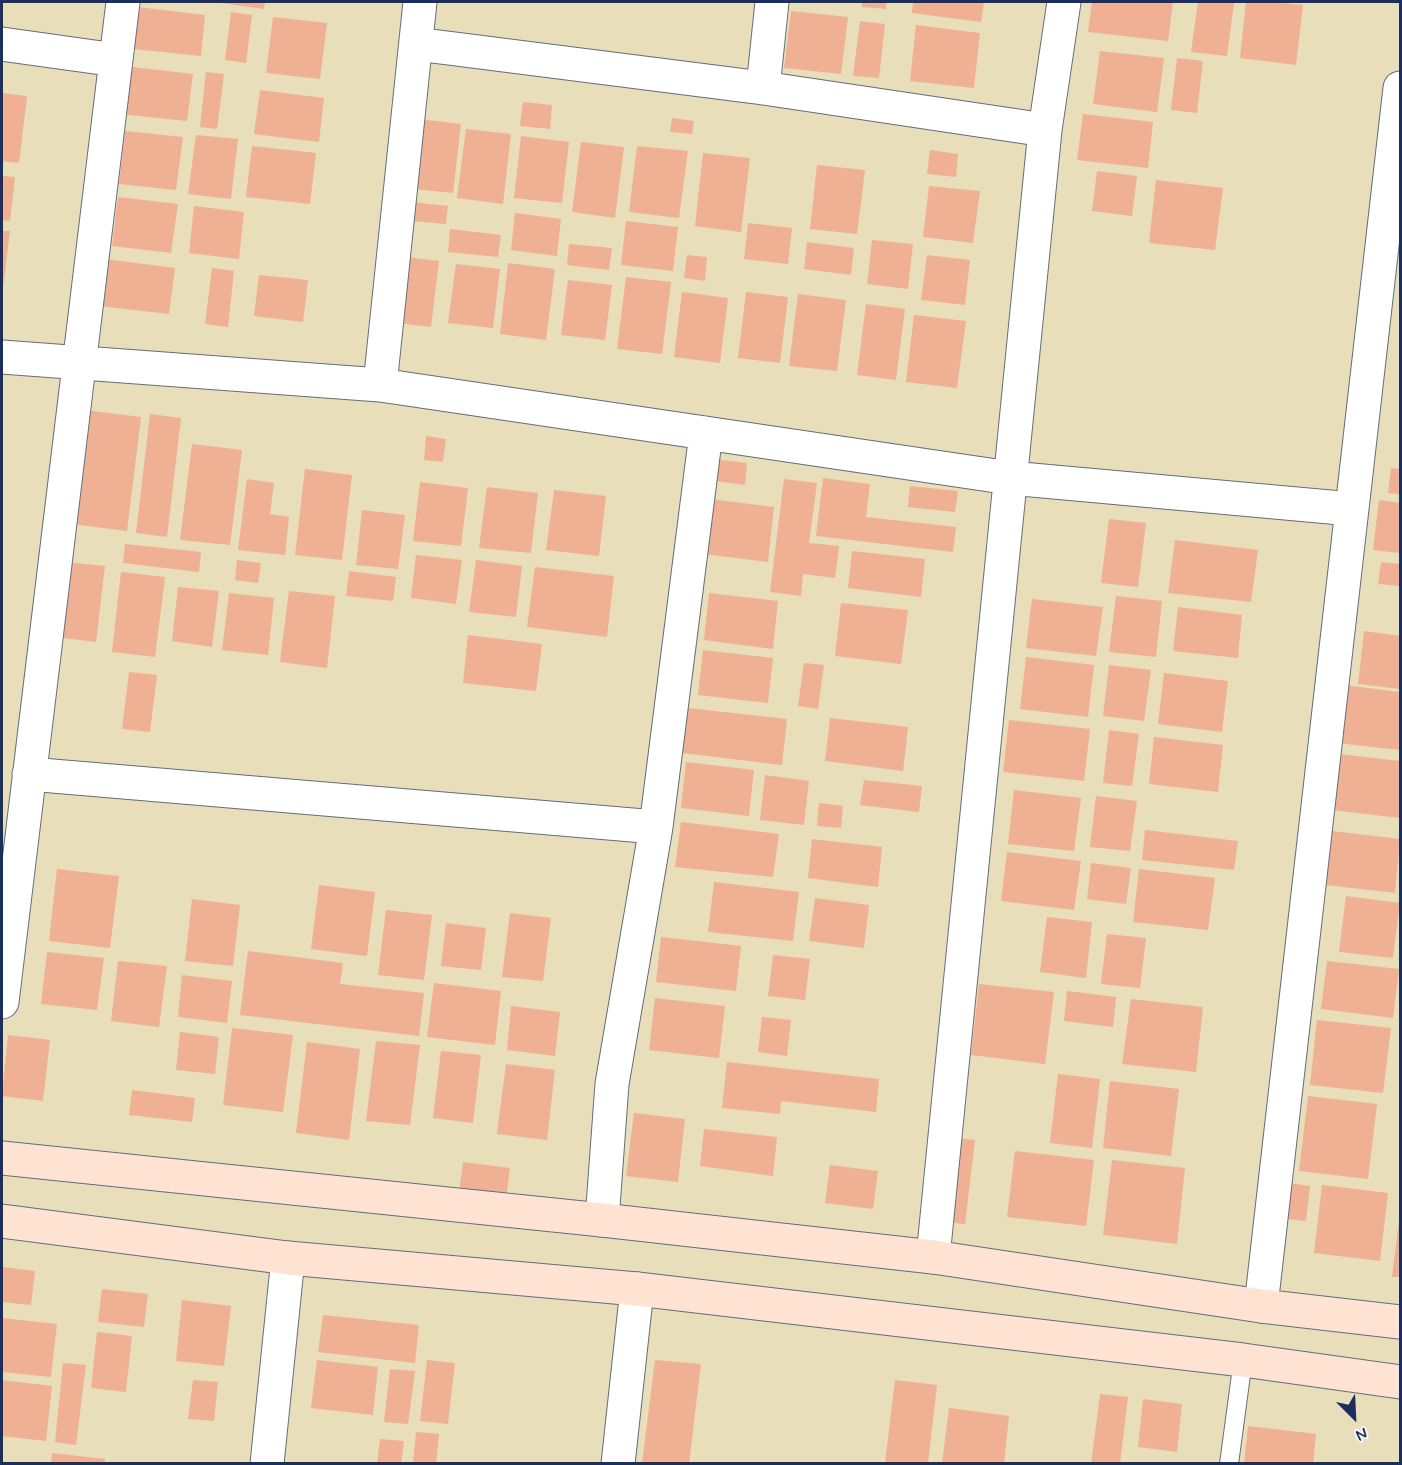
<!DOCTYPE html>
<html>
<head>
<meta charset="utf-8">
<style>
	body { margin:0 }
	#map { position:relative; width:1402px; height:1465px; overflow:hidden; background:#e8deba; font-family:Mynerve,sans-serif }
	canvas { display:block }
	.frame { position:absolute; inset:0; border:3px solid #1b2f5e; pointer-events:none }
	.north { position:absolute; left:1324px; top:1387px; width:60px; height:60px; -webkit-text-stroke:4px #f6f6f2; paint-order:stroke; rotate:156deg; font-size:16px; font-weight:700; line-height:24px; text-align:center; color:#1b2f5e }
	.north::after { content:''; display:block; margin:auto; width:21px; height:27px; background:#1b2f5e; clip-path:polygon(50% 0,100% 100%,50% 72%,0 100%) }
</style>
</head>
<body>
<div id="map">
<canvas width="1402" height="1465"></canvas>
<div class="frame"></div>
<div class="north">N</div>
</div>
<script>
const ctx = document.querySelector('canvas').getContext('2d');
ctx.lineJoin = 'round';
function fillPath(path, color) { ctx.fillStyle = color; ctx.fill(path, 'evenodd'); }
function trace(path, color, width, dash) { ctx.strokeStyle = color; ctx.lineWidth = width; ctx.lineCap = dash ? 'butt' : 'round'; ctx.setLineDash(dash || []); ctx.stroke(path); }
fillPath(new Path2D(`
	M214 2H265L264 9Z
	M862 2H886V9L862 7Z
	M913 2H984L981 22 912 13Z
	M1092 2H1173L1168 41 1088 32Z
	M1198 2 1234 3 1227 56 1191 52Z
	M1246 2H1271L1303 5 1296 65 1240 58Z
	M138 7 205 15 201 56 133 49Z
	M791 11 848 17 841 74 784 68Z
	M231 12 252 15 246 63 225 60Z
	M273 17 327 23 320 79 266 73Z
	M860 21 885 24 879 78 853 76Z
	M916 25 980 33 974 88 910 81Z
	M1100 51 1164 58 1157 112 1093 104Z
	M1177 58 1203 61 1197 113 1171 110Z
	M124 66 193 74 187 121 119 114Z
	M206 72 224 74 217 129 200 127Z
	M260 90 324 98 319 142 254 134Z
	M2 93 27 96 19 163 2 161Z
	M523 102 552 105 550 129 520 126Z
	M1083 114 1153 122 1148 168 1077 160Z
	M411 118 461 124 453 193 403 188Z
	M672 118 694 121 692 134 670 132Z
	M466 129 511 134 503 204 457 198Z
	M125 131 183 137 176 190 119 184Z
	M196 135 238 139 231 199 188 194Z
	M521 136 569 142 562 203 514 198Z
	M581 142 624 147 615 218 572 212Z
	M252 146 316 153 310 204 246 197Z
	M637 146 688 151 679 218 629 212Z
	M930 150 958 154 956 177 927 174Z
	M703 153 750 158 741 232 695 226Z
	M817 165 865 170 857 234 810 229Z
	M1097 171 1137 176 1132 216 1092 211Z
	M2 176 15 177 10 221 2 220Z
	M1156 180 1223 188 1215 250 1149 243Z
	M929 186 980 191 973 243 923 237Z
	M118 197 178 204 171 253 112 246Z
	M403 201 448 206 446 224 401 220Z
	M194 206 244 212 239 259 189 253Z
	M515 213 561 219 557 256 511 250Z
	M626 221 678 227 673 271 621 265Z
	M748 223 792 228 788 264 744 259Z
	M450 229 501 235 498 257 448 252Z
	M2 231H10L3 288 2 287Z
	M872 240 913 244 908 289 867 284Z
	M807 242 854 248 851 275 804 269Z
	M569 244 612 248 609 270 567 265Z
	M687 255 707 257 705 281 684 278Z
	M927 255 970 260 965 305 921 300Z
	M397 256 439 261 431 327 389 322Z
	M105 259 175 268 169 314 99 306Z
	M508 263 555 269 546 340 500 334Z
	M456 264 500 269 493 328 448 323Z
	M212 268 234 271 228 327 205 324Z
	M259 275 308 280 303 322 254 316Z
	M626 277 671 282 662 354 617 349Z
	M568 280 612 285 605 340 561 335Z
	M682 292 728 298 720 363 674 357Z
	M746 292 788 297 780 363 738 358Z
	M798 294 846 300 837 371 789 366Z
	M866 304 905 309 896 380 857 375Z
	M914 315 966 321 957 388 906 382Z
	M77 409 141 417 127 531 63 523Z
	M150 414 181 418 167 537 136 533Z
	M426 436 446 439 443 462 424 460Z
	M192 444 242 450 230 545 180 540Z
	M703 458 747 463 745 485 700 479Z
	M1391 468 1400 469V494L1388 493Z
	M305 469 352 475 342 560 295 555Z
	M823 478 870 484 866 517 956 527 953 552 816 536Z
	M247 479 274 483 270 514 289 517 285 555 238 550Z
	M784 479 817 483 809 543 839 546 835 578 803 574 801 596 770 592Z
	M420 482 468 488 461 546 413 541Z
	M910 486 958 491 955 512 908 507Z
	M487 487 538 493 531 553 479 548Z
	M554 490 606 496 599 556 546 550Z
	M702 498 774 507 768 562 695 553Z
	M1379 500 1400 503V553L1373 550Z
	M362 510 405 515 398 569 356 565Z
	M1109 519 1146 523 1138 587 1101 583Z
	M1175 540 1258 550 1251 602 1168 593Z
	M125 544 201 552 199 572 123 563Z
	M852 551 925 559 921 597 848 588Z
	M416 555 462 560 456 604 411 598Z
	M237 560 261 563 258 583 235 580Z
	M476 560 522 566 516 617 469 612Z
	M56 561 105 566 96 642 47 636Z
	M1381 562 1400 564V586L1378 584Z
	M535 567 614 576 607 637 527 627Z
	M349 571 396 577 393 601 346 596Z
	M121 572 165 577 155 657 112 652Z
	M178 587 219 591 212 647 172 641Z
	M289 591 335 596 327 668 280 662Z
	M229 593 274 598 268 655 222 650Z
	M709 593 778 601 773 649 704 640Z
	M1116 596 1162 601 1156 657 1109 652Z
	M1032 599 1103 607 1096 656 1026 648Z
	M841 603 908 610 901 664 835 656Z
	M1178 607 1242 615 1238 658 1173 651Z
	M1364 631 1400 636V689L1358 684Z
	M468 635 542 644 536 691 463 683Z
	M703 650 773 658 768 703 698 695Z
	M1026 657 1094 665 1088 717 1020 709Z
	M804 663 824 665 818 709 798 706Z
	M1109 665 1151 670 1144 721 1103 716Z
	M129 672 157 675 150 732 122 729Z
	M1164 673 1228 681 1222 732 1158 724Z
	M1344 685 1400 692V750L1337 743Z
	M688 708 787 719 782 765 682 753Z
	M830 718 908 727 903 771 825 761Z
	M1009 720 1090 729 1084 781 1003 772Z
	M1109 730 1139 734 1132 786 1103 783Z
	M1154 737 1223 745 1218 792 1149 784Z
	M1339 754 1400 761V818L1332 810Z
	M686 762 754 770 749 816 681 808Z
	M765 775 809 781 804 825 760 820Z
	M864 780 922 786 919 812 860 805Z
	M1014 790 1081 798 1074 851 1008 844Z
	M1096 796 1137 801 1130 851 1090 847Z
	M819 803 843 806 841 828 817 826Z
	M681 822 779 834 773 877 675 867Z
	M1145 830 1238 841 1234 870 1142 860Z
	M1332 831 1400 839 1395 893 1326 885Z
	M812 839 882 847 878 887 808 878Z
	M1007 852 1081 861 1074 910 1001 901Z
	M1091 863 1131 868 1126 904 1087 899Z
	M57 869 119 876 110 948 49 941Z
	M1139 869 1215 878 1208 930 1133 922Z
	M714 882 799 892 793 941 708 932Z
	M319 885 375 892 367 956 311 949Z
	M1346 896 1400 903 1393 958 1339 952Z
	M815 898 869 905 864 948 809 941Z
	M192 899 240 905 233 966 185 961Z
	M386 910 432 915 424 980 378 975Z
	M510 913 551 918 543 981 502 977Z
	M1047 917 1092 922 1086 978 1040 972Z
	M446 923 486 928 481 970 441 966Z
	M1107 934 1146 938 1140 988 1101 984Z
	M661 937 741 946 736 991 656 982Z
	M248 951 343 963 340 984 424 993 419 1036 240 1015Z
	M47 952 104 958 97 1010 41 1004Z
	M773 955 810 959 805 1000 768 996Z
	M118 961 167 966 159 1027 111 1021Z
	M1327 961 1399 969 1393 1018 1321 1009Z
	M182 975 232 981 227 1023 178 1017Z
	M434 983 501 991 495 1045 427 1037Z
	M979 984 1054 992 1045 1064 971 1055Z
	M1067 991 1116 997 1113 1027 1064 1021Z
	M655 998 725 1006 719 1058 649 1050Z
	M1131 999 1203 1007 1196 1072 1122 1064Z
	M511 1006 560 1012 555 1056 507 1050Z
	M762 1017 791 1020 787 1056 758 1052Z
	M1317 1020 1391 1028 1383 1093 1310 1085Z
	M232 1028 293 1035 283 1112 223 1105Z
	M180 1032 219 1037 215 1074 176 1070Z
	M8 1035 50 1040 43 1101 2 1096Z
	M376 1041 420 1045 410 1125 366 1121Z
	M307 1042 360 1049 349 1140 296 1133Z
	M441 1051 481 1055 473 1123 433 1118Z
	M727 1062 879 1079 876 1112 781 1101 780 1114 722 1108Z
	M506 1064 555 1070 547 1140 497 1134Z
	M1058 1074 1100 1079 1092 1148 1050 1143Z
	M1110 1081 1179 1089 1171 1156 1103 1148Z
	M132 1090 195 1098 192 1122 129 1115Z
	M1308 1096 1377 1104 1368 1179 1299 1171Z
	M634 1113 685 1119 678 1182 626 1176Z
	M704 1129 777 1137 773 1176 700 1166Z
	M949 1137 975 1140 965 1224 939 1221Z
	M1015 1151 1094 1160 1086 1226 1007 1217Z
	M1112 1160 1185 1168 1177 1244 1103 1235Z
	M463 1162 510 1168 506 1198 459 1193Z
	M830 1165 878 1171 873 1209 825 1203Z
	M1282 1182 1310 1186 1306 1221 1278 1218Z
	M1322 1185 1388 1193 1380 1261 1314 1253Z
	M1399 1221H1400V1277H1392Z
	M2 1267 35 1271 31 1305 2 1302Z
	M102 1289 148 1294 144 1327 98 1322Z
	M182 1300 231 1306 224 1366 176 1361Z
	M323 1315 419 1325 415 1363 318 1352Z
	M2 1318 57 1324 51 1377 2 1372Z
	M97 1332 132 1336 126 1392 91 1388Z
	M317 1360 378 1367 373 1415 311 1408Z
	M427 1360 455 1363 448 1424 420 1421Z
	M655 1360 701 1364 689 1464H642Z
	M63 1363 86 1365 76 1445 55 1442Z
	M390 1369 415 1371 408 1424 384 1422Z
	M2 1380 52 1386 46 1441 2 1436Z
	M193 1380 218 1382 214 1421 188 1419Z
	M895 1380 937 1385 928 1464H885Z
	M1100 1394 1128 1397 1120 1464H1091Z
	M1143 1399 1182 1404 1177 1452 1138 1447Z
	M949 1408 1009 1416 1004 1464H942Z
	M1248 1426 1316 1434 1313 1464H1244Z
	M416 1432 439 1434 436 1464H413Z
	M380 1439 404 1441 401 1464H377Z
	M52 1453 105 1459V1464H51Z`), '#f0b093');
const lane = new Path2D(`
	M1229 1464 1243 1360`);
const street = new Path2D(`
	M2 44 116 60
	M416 44 763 88 1045 130
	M763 88 772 2
	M2 357 380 385 1010 478 1352 509
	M380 385 420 2
	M29 774 656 827
	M2 1002 123 2
	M602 1220 612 1084 656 827 706 433
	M933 1257 1045 130 1064 2
	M1261 1306 1400 88
	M267 1464 288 1258
	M618 1464 637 1289`);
const secondary = new Path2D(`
	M2 1158 602 1220 933 1257 1261 1306 1400 1322
	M2 1221 288 1258 637 1289 1243 1360 1400 1382`);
trace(lane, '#636c7e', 20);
trace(street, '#636c7e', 35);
trace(secondary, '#636c7e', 35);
trace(lane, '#fff', 18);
trace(street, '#fff', 33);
trace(secondary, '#fee3d2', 33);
</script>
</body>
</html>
